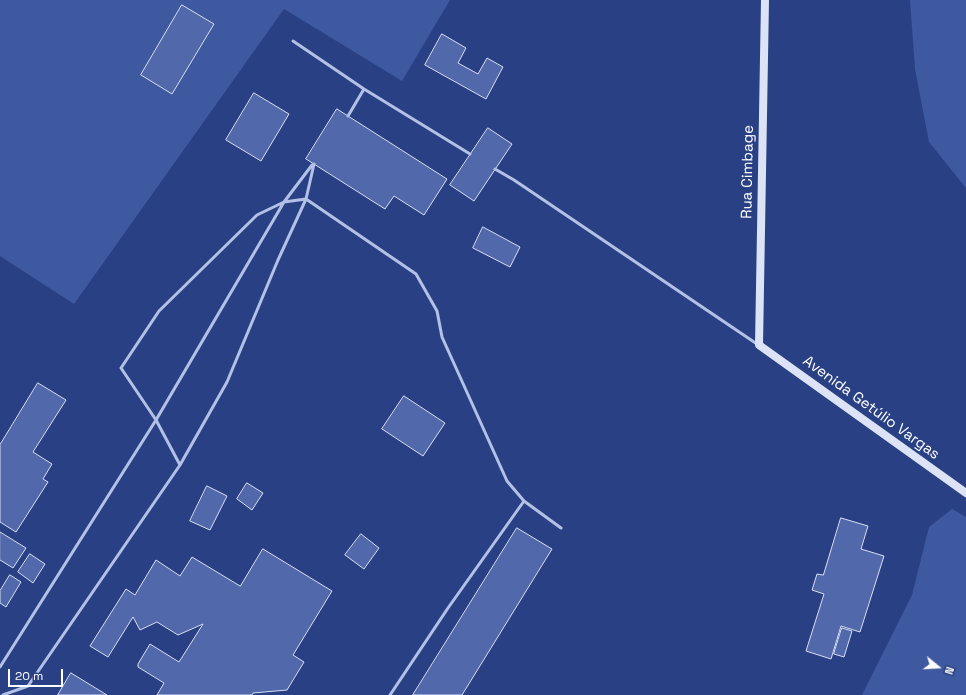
<!DOCTYPE html>
<html>
<head>
<meta charset="utf-8">
<style>
	body { margin:0 }
	#map { position:relative; width:966px; height:695px; overflow:hidden; background:#294184; font-family:"Space Grotesk",sans-serif }
	canvas { display:block }
	.north { position:absolute; left:918px; top:647px; width:40px; height:40px; -webkit-text-stroke:3px #294184; paint-order:stroke; rotate:108deg; font-size:11px; font-weight:700; line-height:16px; text-align:center; color:#fff }
	.north::after { content:''; display:block; margin:auto; width:14px; height:18px; background:#fff; clip-path:polygon(50% 0,100% 100%,50% 72%,0 100%) }
	.scale { position:absolute; left:8px; top:669px; width:55px; height:18px; box-sizing:border-box; border:2px solid #fff; border-top:0; padding-left:5px; font-size:12px; line-height:14px; white-space:nowrap; color:#fff; -webkit-text-stroke:3px #294184; paint-order:stroke }
</style>
</head>
<body>
<div id="map">
<canvas width="966" height="695"></canvas>
<div class="north">N</div>
<div class="scale">20 m</div>
</div>
<script>
const ctx = document.querySelector('canvas').getContext('2d');
ctx.lineJoin = 'round';
function fillPath(path, color) { ctx.fillStyle = color; ctx.fill(path, 'evenodd'); }
function trace(path, color, width, dash) { ctx.strokeStyle = color; ctx.lineWidth = width; ctx.lineCap = dash ? 'butt' : 'round'; ctx.setLineDash(dash || []); ctx.stroke(path); }
function label(font, color, halo, rows, align = 'center') {
  ctx.font = font + ' "Space Grotesk",sans-serif'; ctx.lineWidth = 4; ctx.setLineDash([]); ctx.textBaseline = 'middle'; ctx.strokeStyle = halo; ctx.fillStyle = color; for (const [text, x, y, turn = 0] of rows) {
    ctx.save(); ctx.translate(x, y); ctx.rotate((+turn || 0) * Math.PI / 180); ctx.textAlign = isNaN(turn) ? turn : align; if (halo) ctx.strokeText(text, 0, 0); ctx.fillText(text, 0, 0); ctx.restore();
  }
}
fillPath(new Path2D(`
	M0 0H450L402 81 284 9 74 304 0 256Z
	M910 0H966V188L929 142 915 69Z
	M952 509 966 517V695H862L912 595 929 527Z`), '#3e59a0');
const building = new Path2D(`
	M182 5 214 24 172 94 141 75Z
	M442 34 466 48 458 63 478 74 487 58 503 67 486 99 425 65Z
	M254 93 289 114 261 161 226 140Z
	M337 109 447 179 424 215 394 196 385 209 306 159Z
	M488 128 512 144 474 201 450 185Z
	M483 227 520 247 510 267 473 248Z
	M38 383 66 400 33 452 52 464 43 479 48 482 16 532 0 522V445Z
	M404 396 445 423 423 456 382 429Z
	M247 483 263 493 252 510 237 499Z
	M207 486 227 496 210 530 190 521Z
	M841 518 868 526 861 549 884 556 860 632 841 626 831 659 806 651 824 594 812 590 817 574 823 575Z
	M517 528 552 549 462 695H413Z
	M0 532 26 548 13 568 0 560Z
	M361 534 379 548 364 569 345 555Z
	M263 549 332 591 293 655 304 662 287 690 253 693 252 695H157L164 683 138 667V664L150 644 179 662 203 624 178 635 157 622 140 630 133 617 108 657 90 646 126 589 135 595 156 560 180 576 192 557 240 586Z
	M30 554 45 564 33 583 18 572Z
	M10 575 21 582 6 607 0 603V591Z
	M842 628 852 631 844 657 834 654Z
	M71 673 107 695H58Z`);
fillPath(building, '#5169ab');
trace(building, '#d6dff6', 1);
trace(new Path2D(`
	M293 41 364 89 470 154
	M348 116 364 89
	M495 169 514 180 757 344
	M180 465 156 420 121 368 159 311 257 215 284 202 306 199 416 274 437 311 442 337 507 481 524 501 561 528
	M0 667 156 420 284 202 312 165
	M3 695 28 686 180 465 227 382 278 260 306 199 314 164
	M390 695 448 608 524 501`), '#b3c1e7', 3);
trace(new Path2D(`
	M765 0 759 345 966 493`), '#dce3f6', 8);
label('15px', '#fff', '#294184', [
	["Rua Cimbage",748,172,-89],
	["Avenida Getúlio Vargas",871,408,36]
]);
</script>
</body>
</html>
